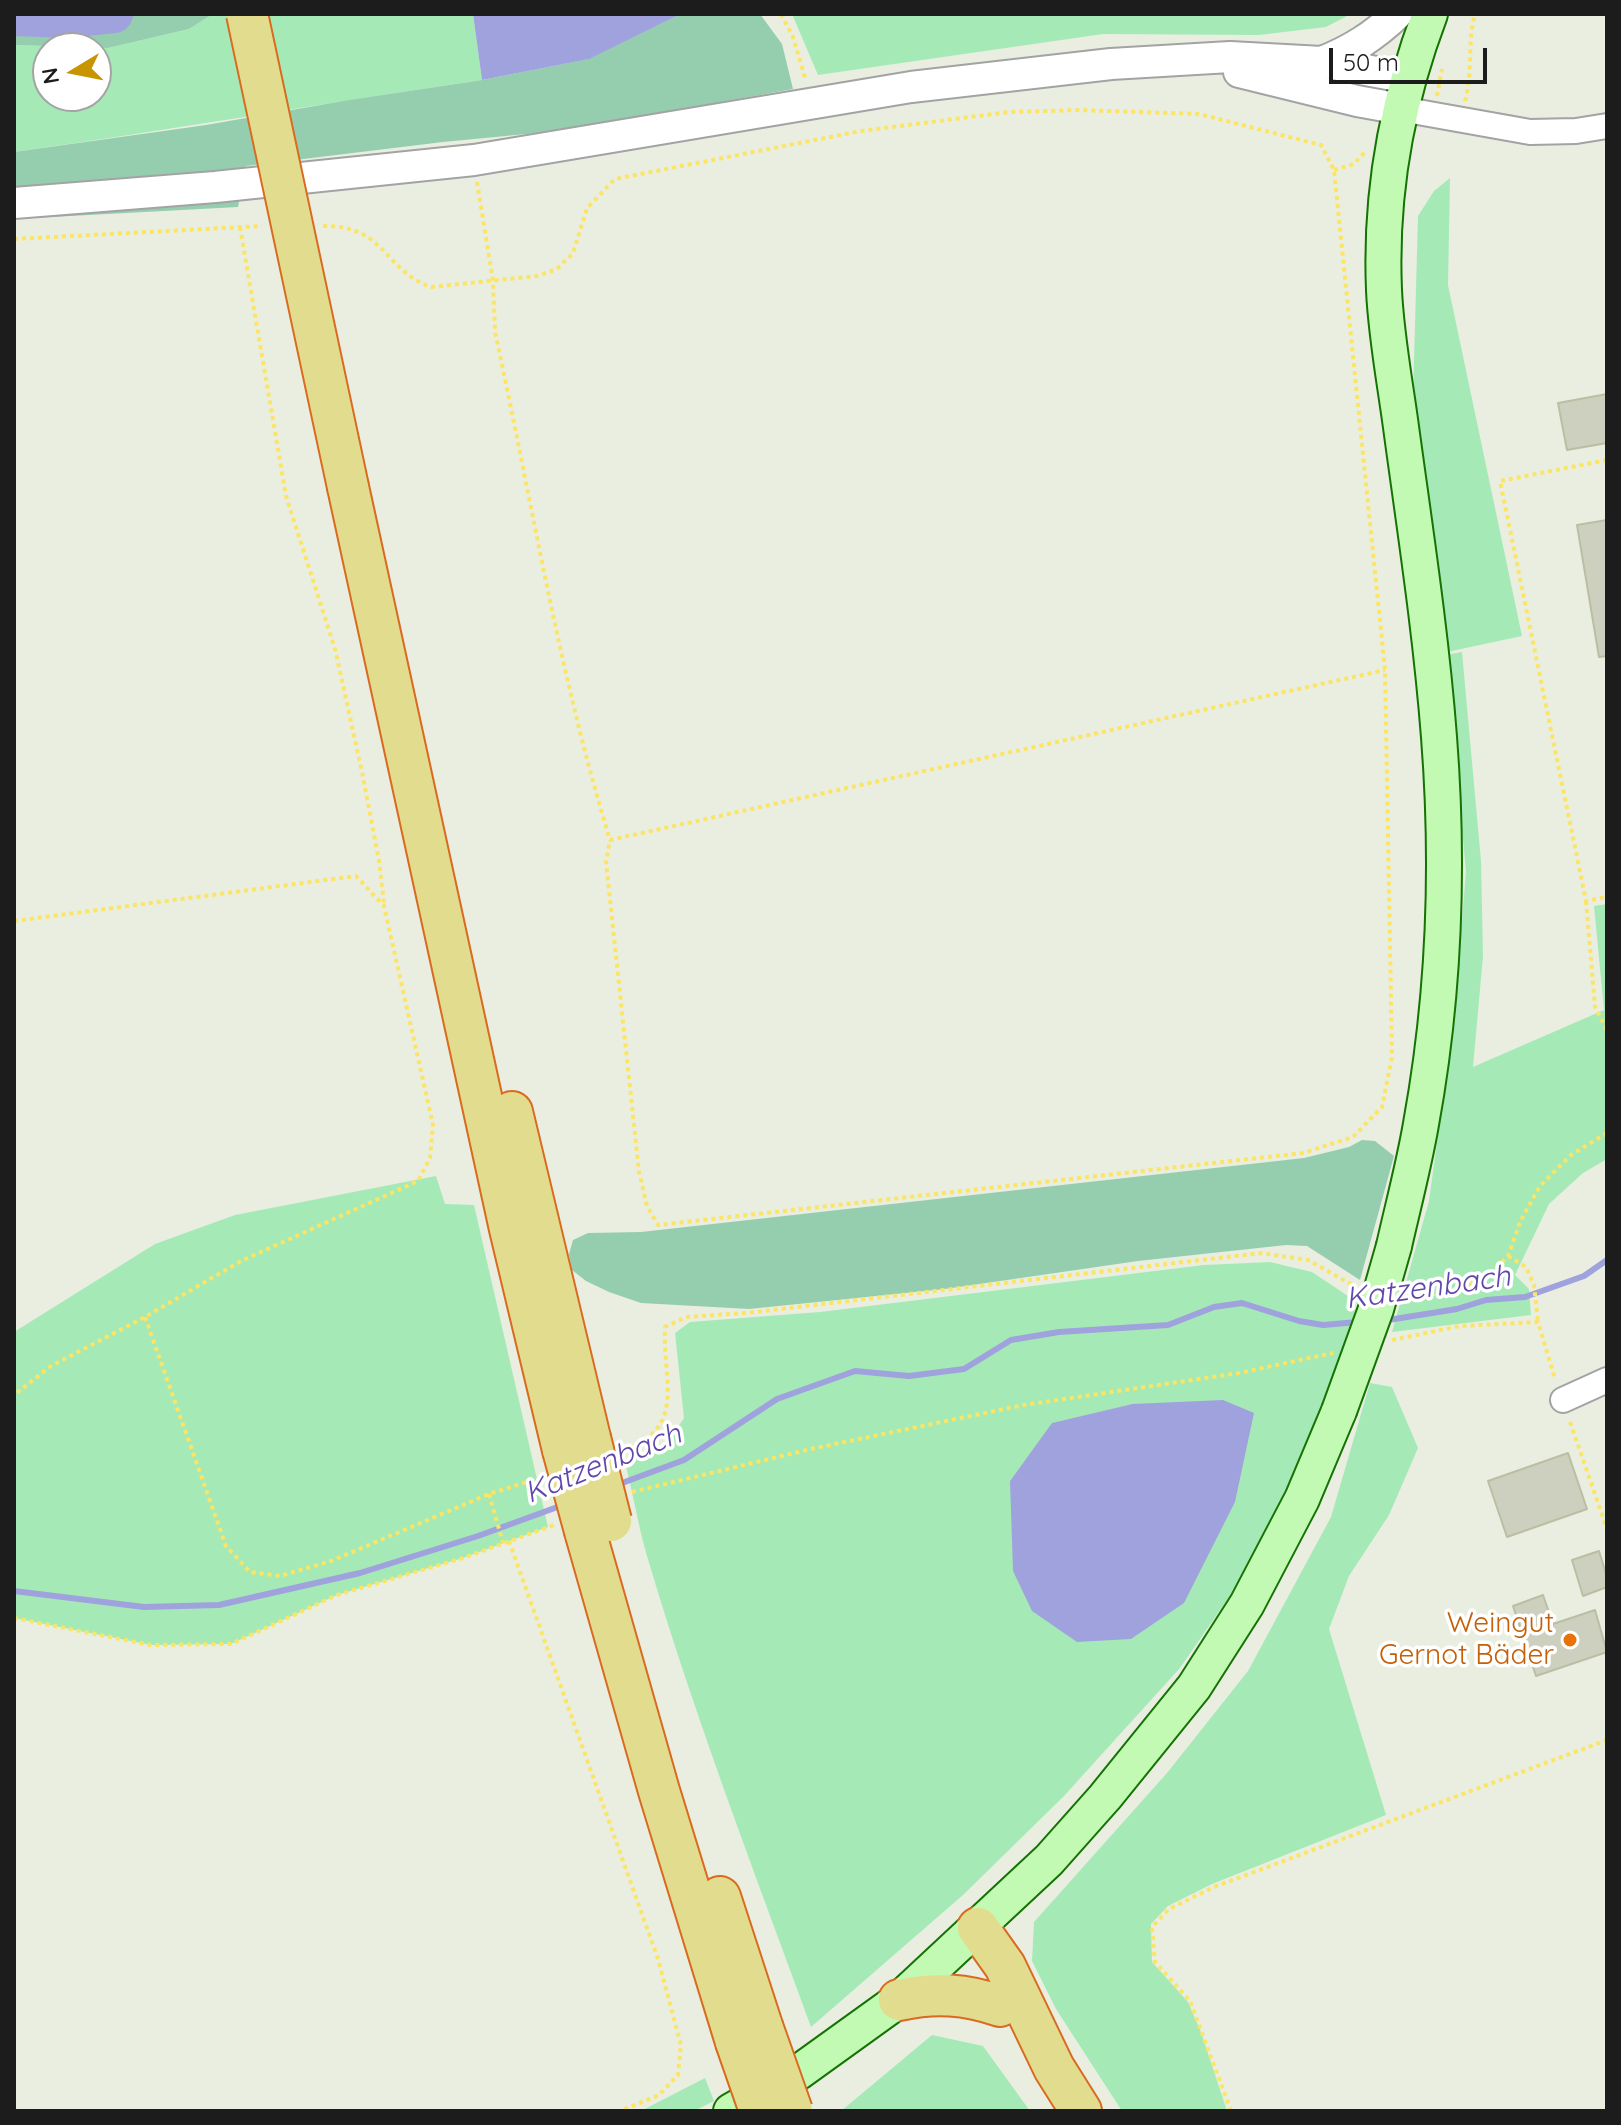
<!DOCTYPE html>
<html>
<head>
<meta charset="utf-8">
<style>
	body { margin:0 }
	#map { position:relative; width:1621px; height:2125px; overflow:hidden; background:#e9eee1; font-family:Quicksand,sans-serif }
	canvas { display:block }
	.frame { position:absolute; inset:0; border:16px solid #1c1c1c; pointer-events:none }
	.north { position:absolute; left:32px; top:32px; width:80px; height:80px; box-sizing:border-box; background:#fff; border:2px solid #a4a4a4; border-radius:50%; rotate:260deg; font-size:22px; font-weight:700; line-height:32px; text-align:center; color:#1c1c1c }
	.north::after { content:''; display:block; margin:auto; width:28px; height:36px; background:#c89400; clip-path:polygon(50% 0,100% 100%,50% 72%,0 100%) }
	.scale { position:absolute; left:1329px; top:48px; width:158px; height:36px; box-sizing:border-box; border:4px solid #1c1c1c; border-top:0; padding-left:10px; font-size:24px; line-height:28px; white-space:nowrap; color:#1c1c1c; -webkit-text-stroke:6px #fff; paint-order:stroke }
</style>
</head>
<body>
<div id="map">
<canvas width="1621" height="2125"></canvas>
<div class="frame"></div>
<div class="north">N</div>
<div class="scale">50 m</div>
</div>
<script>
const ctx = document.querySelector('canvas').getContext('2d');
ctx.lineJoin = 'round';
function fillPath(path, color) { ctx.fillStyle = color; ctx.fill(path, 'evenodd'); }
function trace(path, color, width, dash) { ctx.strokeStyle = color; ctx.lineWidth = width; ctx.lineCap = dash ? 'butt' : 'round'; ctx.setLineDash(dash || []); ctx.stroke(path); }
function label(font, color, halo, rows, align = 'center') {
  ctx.font = font + ' Quicksand,sans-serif'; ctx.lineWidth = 7; ctx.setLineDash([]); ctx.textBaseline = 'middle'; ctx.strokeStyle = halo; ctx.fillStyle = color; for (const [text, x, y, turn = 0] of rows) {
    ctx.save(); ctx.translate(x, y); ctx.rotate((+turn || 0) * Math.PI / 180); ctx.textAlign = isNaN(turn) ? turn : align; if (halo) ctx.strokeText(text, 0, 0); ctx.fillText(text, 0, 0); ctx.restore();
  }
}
fillPath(new Path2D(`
	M213 14H473L482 80C326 103 170 130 14 152V45L108 48 189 29ZM48 48H96V96H48Z
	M792 14H1351L1326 27 1259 35 1103 34 818 75Z
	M1450 178 1448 285 1522 636 1447 652 1413 397 1418 216 1434 191Z
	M1462 652 1481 861 1483 956 1473 1067 1604 1010 1594 906 1607 904V1159L1583 1173 1549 1204 1515 1275 1529 1289 1531 1315 1392 1332 1429 1201 1454 1017 1466 871 1445 655Z
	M436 1176 445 1204 474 1205 548 1527 463 1558 337 1595 231 1644 151 1645 14 1618V1332L155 1244 235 1215Z
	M1270 1262 1312 1272 1357 1302 1333 1396 1256 1558 1180 1668 1064 1796 963 1895 811 2027C754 1871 694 1715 647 1556 638 1525 633 1493 625 1462L665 1446 684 1418 675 1333 690 1322 820 1312 1204 1265ZM1132 1404 1010 1481 1053 1423Z
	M1370 1383 1392 1387 1418 1448 1389 1515 1349 1576 1329 1629 1386 1815 1212 1884 1168 1906 1151 1924 1152 1962 1188 2002 1201 2032 1227 2111H1122L1056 2009 1032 1961 1034 1922 1167 1773 1248 1671 1331 1517Z
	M932 2035 983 2046 1030 2111H841Z
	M705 2078 714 2101 694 2111H641Z`), '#a5eab6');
fillPath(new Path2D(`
	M14 14H213L189 29 108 48 14 45Z
	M681 14H760L782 44 793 89 568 130 443 142 246 166 238 207 14 219V152L206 125 349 100 482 80 588 59Z
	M1362 1140 1375 1141 1394 1156 1360 1280 1307 1246 1286 1245 1138 1261 945 1289 749 1309 641 1303 609 1292 586 1281 572 1270 569 1254 573 1240 588 1233 641 1232 1304 1158 1349 1147Z`), '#95ceae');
fillPath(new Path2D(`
	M473 14H681L589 59 482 80Z
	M1223 1400 1254 1413 1235 1502 1184 1603 1131 1639 1077 1642 1032 1611 1013 1571 1010 1481 1052 1423 1132 1404Z`), '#a0a2dd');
trace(new Path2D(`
	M1382 1321 1457 1309 1486 1300 1525 1297 1584 1276 1607 1260
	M614 1486 684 1460 777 1399 855 1371 909 1376 964 1369 1011 1340 1059 1332 1168 1325 1214 1307 1242 1303 1299 1321 1323 1325 1358 1322
	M14 1591 144 1607 219 1605 360 1573 478 1536 563 1505`), '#a0a2dd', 6);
trace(new Path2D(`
	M14 17 66 19 114 14`), '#a0a2dd', 38);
const building = new Path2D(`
	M1607 394V443L1567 450 1558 403Z
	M1607 520V656L1599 657 1577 525Z
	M1568 1453 1587 1509 1507 1537 1488 1481Z
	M1599 1551 1607 1577V1587L1583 1596 1572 1560Z
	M1543 1595 1553 1624 1595 1610 1607 1652 1536 1676 1513 1606Z`);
fillPath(building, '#cdd0bf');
trace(building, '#babfa3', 2);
const minor = new Path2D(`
	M1401 109 1530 132 1576 131 1607 126
	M1563 1400 1607 1380`);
const tertiary = new Path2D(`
	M1322 62C1352 50 1374 36 1397 14
	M1239 72 1357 101 1401 109
	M14 203 215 187 474 160 911 87 1111 64 1230 57 1322 62 1409 78`);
const secondary = new Path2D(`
	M1394 1246C1403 1206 1414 1165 1421 1124 1444 998 1449 865 1439 737 1431 633 1415 530 1401 427 1395 382 1386 336 1384 290 1380 196 1397 101 1430 14
	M731 2111 799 2072 899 2000 1049 1860 1105 1797 1194 1687 1247 1604 1302 1499 1339 1411`);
const trunk = new Path2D(`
	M348 487 510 1229 563 1450
	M512 1112 590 1438
	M585 1531 659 1791 736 2042
	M720 1897 762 2026
	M978 1928 1005 1966 1054 2068 1081 2111
	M899 2000C935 1992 966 1994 1000 2006`);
trace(minor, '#a3a3a3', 28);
trace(tertiary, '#a3a3a3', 34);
trace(secondary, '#147303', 38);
trace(trunk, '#da6a20', 44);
trace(new Path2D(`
	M781 14 793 37 806 81
	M1437 96 1442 69
	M1465 101C1473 72 1467 43 1475 14
	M1334 170 1354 164 1365 152
	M477 182 493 281 495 332C532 502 559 674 610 840L1385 670
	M323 226C386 225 383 270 431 287L537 276 557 269 573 253 587 208 615 179 861 131 1009 112 1079 110 1199 114 1321 145 1334 170 1385 670 1392 1057 1382 1107 1353 1137 1303 1153 658 1225 647 1206 639 1172 606 862 610 840
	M240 227 286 496 335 649 362 772 379 861 384 903
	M14 239 262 226
	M1607 460 1500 481 1586 901 1607 897
	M1586 901 1595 1007 1607 1030
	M14 921 356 876 384 906 433 1125 430 1158 418 1181 241 1261 145 1317 51 1366 14 1395
	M1508 1256 1526 1267 1534 1285 1538 1322
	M1407 1300 1460 1288 1491 1273 1508 1256 1521 1220 1540 1186 1571 1155 1607 1133
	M145 1317 226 1546 250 1572 280 1576 331 1561 489 1494 539 1478
	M1392 1340 1460 1326 1538 1322 1555 1379
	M1570 1422 1607 1529
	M623 1450C688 1429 662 1379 665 1327L686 1317 746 1313 1261 1253 1308 1260 1356 1287
	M632 1492 811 1449 1024 1405 1239 1373 1333 1353
	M489 1494 503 1543
	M509 1541 658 1959 681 2045 678 2075 659 2095 620 2111
	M14 1618 151 1645 231 1644 337 1595 463 1558 554 1525
	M1231 2111 1190 2001 1155 1962 1152 1927 1169 1909 1214 1887 1607 1740`), '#fce464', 4, [4, 4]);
trace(minor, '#fff', 24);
trace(tertiary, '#fff', 30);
trace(secondary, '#c2fab3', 34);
trace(trunk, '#e2dc8e', 40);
const secondaryBridge = new Path2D(`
	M1339 1411 1376 1309 1394 1246`);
const trunkBridge = new Path2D(`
	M247 14 348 487
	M590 1438 611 1521
	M563 1450 585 1531
	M762 2026 792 2111
	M736 2042 760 2111`);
trace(secondaryBridge, '#147303', 38, []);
trace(trunkBridge, '#da6a20', 44, []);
trace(secondaryBridge, '#c2fab3', 34);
trace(trunkBridge, '#e2dc8e', 40);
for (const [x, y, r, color] of [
	[1570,1640,8,"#e8710a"]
]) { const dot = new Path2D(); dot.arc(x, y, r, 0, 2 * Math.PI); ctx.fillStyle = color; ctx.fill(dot); trace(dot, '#fff', 3); }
label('28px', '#c56008', '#fff', [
	["Weingut",1554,1624],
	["Gernot Bäder",1554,1656]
], 'right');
label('italic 30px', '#6047ac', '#fff', [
	["Katzenbach",1428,1288,-8],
	["Katzenbach",603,1464,-22]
]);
</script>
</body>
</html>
